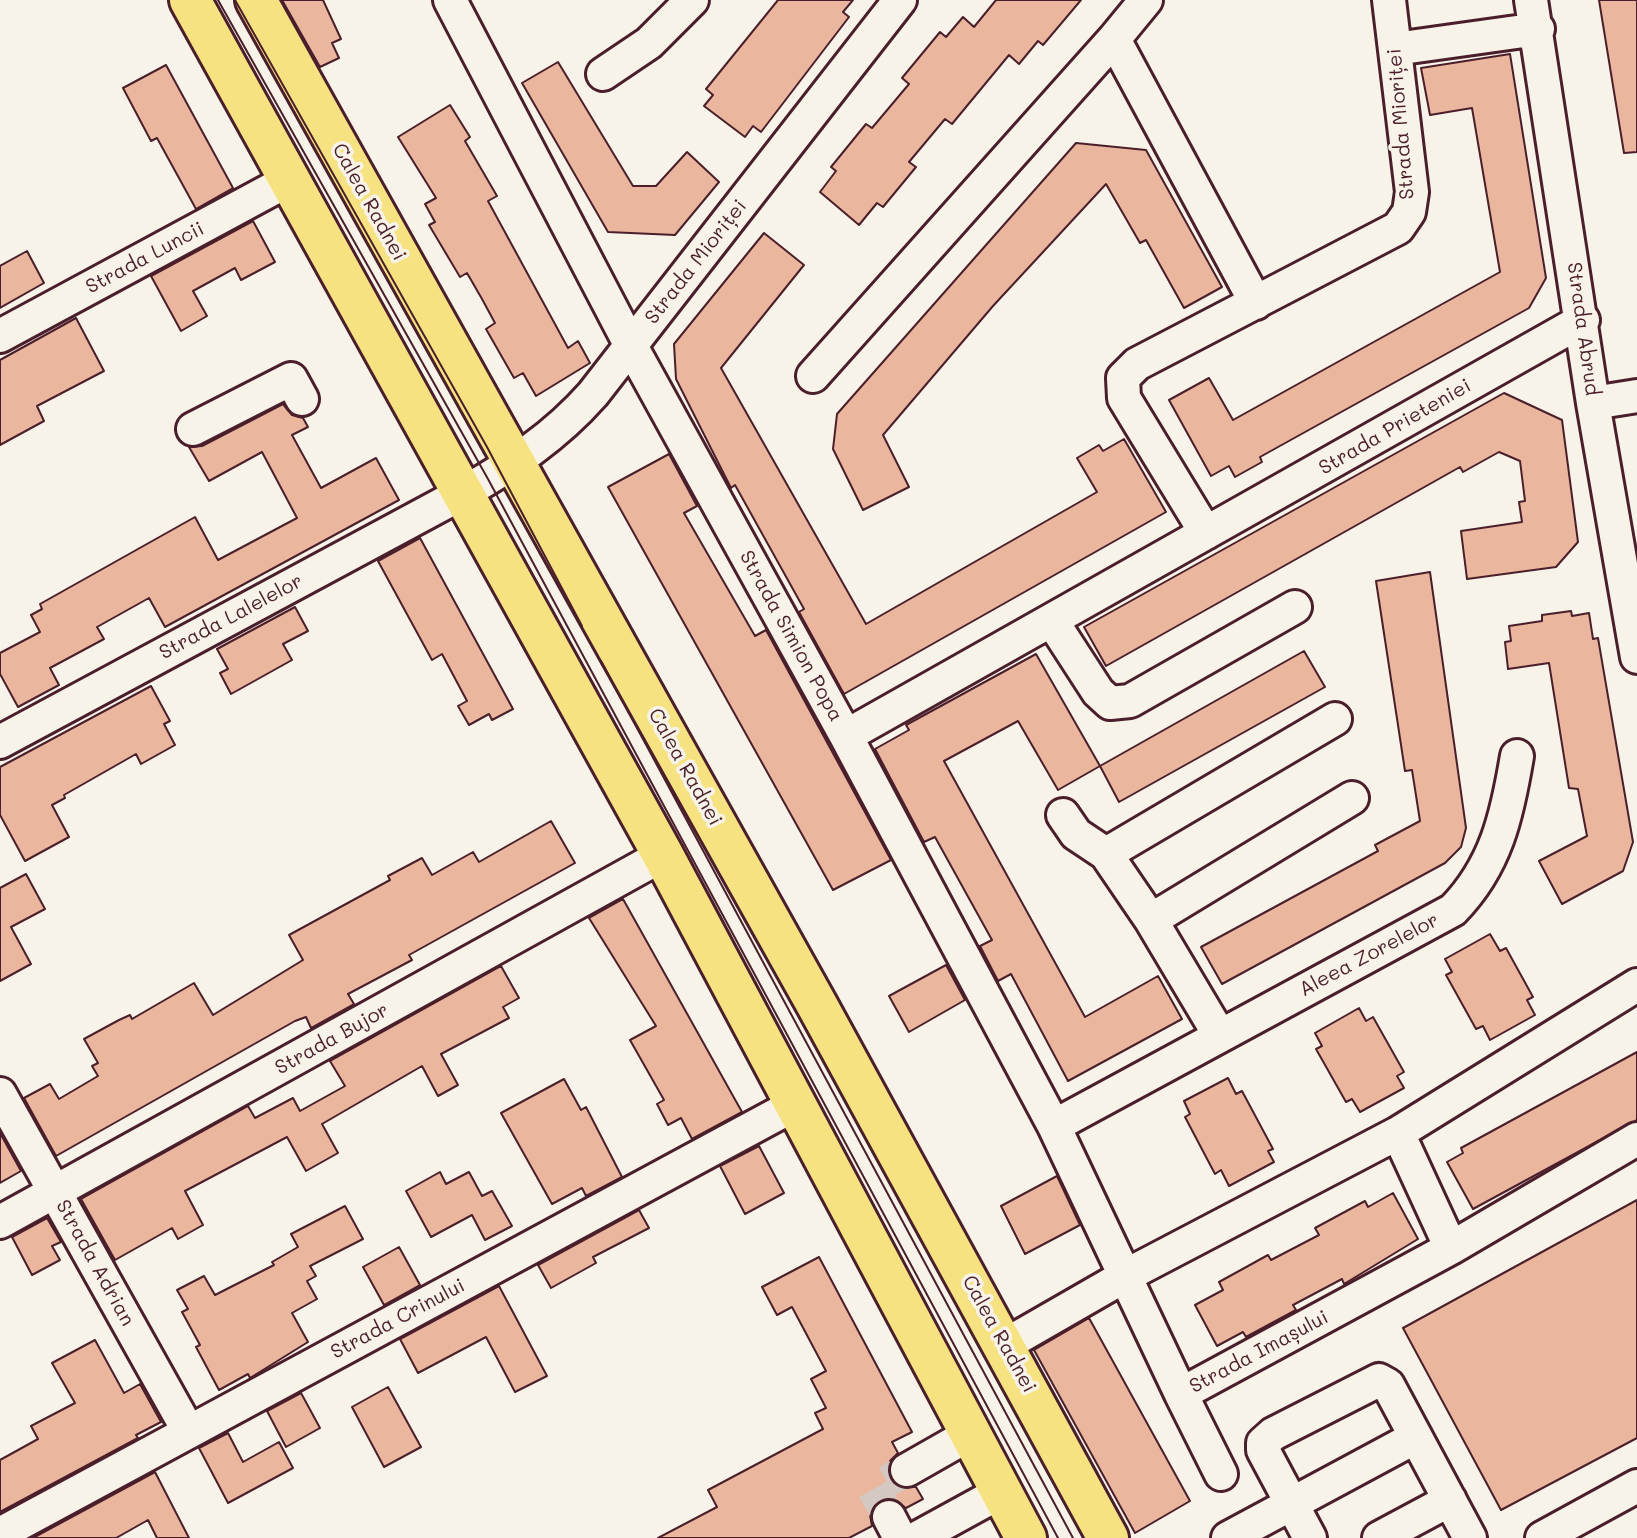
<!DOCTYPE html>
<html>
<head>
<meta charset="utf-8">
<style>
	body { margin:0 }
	canvas { display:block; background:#f7f3e8 }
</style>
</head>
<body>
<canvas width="1637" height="1538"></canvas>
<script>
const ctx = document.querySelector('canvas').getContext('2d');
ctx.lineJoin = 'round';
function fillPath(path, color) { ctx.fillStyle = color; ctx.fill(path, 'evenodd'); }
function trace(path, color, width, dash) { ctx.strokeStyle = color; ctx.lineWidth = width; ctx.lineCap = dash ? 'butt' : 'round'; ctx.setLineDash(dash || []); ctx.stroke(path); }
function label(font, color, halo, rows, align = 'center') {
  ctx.font = font + ' Mali,sans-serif'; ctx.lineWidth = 7; ctx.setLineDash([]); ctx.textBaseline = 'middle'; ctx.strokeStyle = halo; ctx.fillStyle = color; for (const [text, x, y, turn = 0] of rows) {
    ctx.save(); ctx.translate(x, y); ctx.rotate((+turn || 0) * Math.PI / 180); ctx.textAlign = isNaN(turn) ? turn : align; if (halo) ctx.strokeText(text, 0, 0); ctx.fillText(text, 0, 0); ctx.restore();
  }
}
const building = new Path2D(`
	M282 0H323L341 39 332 43 339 58 320 67Z
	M778 0H853L843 12 849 17 761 132 753 126 745 137 704 106 713 95 706 89Z
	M996 0H1081L1043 45 1038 41 1019 64 1009 55 952 124 945 119 909 162 916 167 883 207 877 203 859 225 820 192 836 171 831 167 866 124 872 128 909 84 902 78 940 32 946 37 963 17 974 27Z
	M1599 0H1637V152L1624 153Z
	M1510 54 1546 278 1529 308 1260 457 1262 462 1235 477 1229 466 1211 476 1169 400 1209 378 1233 420 1500 272 1472 108 1430 115 1421 68Z
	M558 62 633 186H656L687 152 719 182 675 235 608 232 522 83Z
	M166 65 233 188 196 209 157 138 151 141 123 88Z
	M450 105 470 137 465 141 497 196 488 201 568 348 578 341 590 363 536 396 523 373 514 378 486 329 495 323 482 299 467 273 460 277 429 225 435 222 425 204 436 198 398 137Z
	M1076 143 1146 150 1222 287 1184 308 1146 240 1140 243 1106 184 993 306 883 435 909 487 863 510 833 449 837 414Z
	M253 221 275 262 241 280 235 268 193 291 207 316 181 331 151 276Z
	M764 233 804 265 721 368 866 624 1097 492 1077 458 1099 445 1103 451 1124 439 1166 512 844 694 799 612 804 609 735 485 731 488 676 379 674 344Z
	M27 251 44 283 0 308V266Z
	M76 318 104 371 37 406 44 421 0 445V360Z
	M1504 393 1562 420 1578 542 1556 567 1467 579 1461 531 1522 522 1519 502 1525 501 1520 461 1499 452 1463 472 1460 467 1106 666 1084 627Z
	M283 404 292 415 303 418 308 427 292 435 321 488 376 458 399 500 165 627 149 598 97 627 104 639 50 668 59 685 18 707 0 674V653L40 632 31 615 42 609 40 604 195 517 218 560 297 518 262 452 209 481 189 447 202 446Z
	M669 454 697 506 684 513 755 636 766 630 891 860 833 890 608 487Z
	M420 538 513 709 492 720 489 714 469 725 458 706 467 701 442 654 432 660 378 561Z
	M1430 572 1466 828 1461 847 1445 863 1222 984 1201 947 1378 851 1375 845 1420 821 1412 770 1405 771 1376 581Z
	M295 607 308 631 283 644 292 660 231 694 220 673 228 669 217 649Z
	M1571 611 1572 616 1589 613 1593 639 1598 638 1633 842 1623 871 1562 904 1539 861 1587 836 1578 789 1569 788 1549 663 1508 669 1505 642 1511 641 1509 626 1542 621V615Z
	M1304 651 1325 687 1119 802 1100 766Z
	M1036 654 1100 766 1058 790 1018 721 944 761 1085 1017 1158 976 1182 1019 1068 1081 1011 974 998 981 980 946 992 940 935 837 924 842 875 749 909 730 906 725Z
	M151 686 170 721 164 724 175 745 141 764 136 754 64 795 65 798 52 805 69 837 25 861 0 815V767Z
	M551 821 575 863 409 955 412 960 348 994 354 1004 311 1028 306 1017 295 1021 56 1156 24 1098 50 1084 59 1099 98 1076 92 1066 98 1063 84 1039 119 1020 130 1015 132 1019 194 983 213 1015 303 960 289 935 390 880 388 876 422 858 432 875 473 852 479 862Z
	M26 874 45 909 11 927 31 964 0 981V888Z
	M623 899 742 1112 692 1139 681 1118 668 1125 657 1104 664 1100 630 1040 656 1026 589 918Z
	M1490 934 1500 951 1506 948 1533 997 1527 1000 1535 1015 1490 1040 1483 1026 1476 1029 1446 975 1452 972 1445 959Z
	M946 965 965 1000 909 1032 889 996Z
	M501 966 519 998 503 1007 509 1018 441 1054 458 1085 438 1096 422 1066 322 1124 338 1153 306 1171 287 1137 185 1191 203 1225 178 1239 172 1228 115 1260 81 1199 248 1106 255 1118 293 1098 300 1111 345 1086 330 1061Z
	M1359 1008 1366 1021 1373 1017 1404 1072 1397 1076 1404 1088 1360 1112 1352 1099 1346 1102 1316 1049 1322 1046 1315 1033Z
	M1637 1052V1120L1473 1209 1447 1162 1463 1153 1461 1148Z
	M1228 1078 1236 1094 1242 1091 1273 1149 1268 1151 1274 1162 1229 1186 1221 1170 1215 1174 1185 1117 1190 1114 1184 1101Z
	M564 1079 581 1110 586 1107 622 1177 586 1196 582 1188 552 1204 501 1113Z
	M0 1133 21 1171 0 1183Z
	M759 1146 784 1193 745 1214 720 1166Z
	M440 1172 446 1184 469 1172 482 1196 492 1191 512 1226 485 1240 472 1215 431 1237 406 1191Z
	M1057 1176 1080 1225 1025 1254 1001 1206Z
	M1393 1193 1418 1239 1344 1284 1342 1279 1293 1305 1296 1310 1246 1337 1243 1332 1217 1346 1195 1305 1223 1290 1219 1282 1268 1255 1271 1260 1319 1235 1315 1228 1365 1201 1368 1207Z
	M1637 1200V1438L1501 1510 1403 1328Z
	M345 1206 363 1239 310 1266 316 1276 307 1281 317 1299 292 1313 308 1342 250 1378 248 1374 219 1390 196 1347 200 1345 182 1312 188 1309 177 1290 204 1276 215 1295 274 1265 272 1262 298 1247 291 1234Z
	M639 1210 649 1228 593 1257 596 1263 551 1288 538 1265Z
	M47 1218 61 1242 52 1246 60 1260 32 1275 12 1237Z
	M399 1247 420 1285 384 1305 363 1267Z
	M819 1257 912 1432 892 1442 898 1453 890 1461V1479L898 1487H916L923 1499 906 1508 891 1498 880 1501 870 1515 872 1526 849 1538H658L717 1507 708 1490 823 1429 815 1413 826 1408 811 1379 826 1371 792 1307 777 1315 762 1287Z
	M499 1286 547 1376 515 1392 486 1337 418 1373 400 1339Z
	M1089 1318 1190 1501 1135 1533 1034 1350Z
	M95 1340 124 1393 140 1384 161 1422 136 1435 138 1438 0 1512V1460L38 1439 31 1426 75 1403 52 1363Z
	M388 1387 421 1447 384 1467 352 1407Z
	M301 1393 320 1428 286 1447 267 1411Z
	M228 1433 243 1462 279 1442 293 1468 228 1503 199 1448Z
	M155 1472 189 1538H157L148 1520 116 1538H33Z`);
fillPath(building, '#ebb69e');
trace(building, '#4a1f2b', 2);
trace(new Path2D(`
	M889 1517 873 1489 907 1470`), '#d4c9c2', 32, [32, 16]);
const minor = new Path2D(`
	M450 0 631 346 846 736 1054 1126 1181 1394 1451 1248 1637 1139
	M1531 0 1593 403 1637 657
	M1114 39 1146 0
	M1395 49 1538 29
	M603 74 649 43 692 0
	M0 336 289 180
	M813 376 1114 39 1256 303
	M1593 403 1637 396
	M193 429 291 379 302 399
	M1206 533 1124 398 1123 378 1137 364 1398 228 1409 212 1412 192 1389 0
	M1052 621 1098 692 1110 703 1130 701 1295 607
	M846 736 1583 320
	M0 742 463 493C512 465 555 437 593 394L900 0
	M1063 815 1076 834 1106 854 1151 920 1220 1036
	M1106 854 1335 719
	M1151 920 1352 798
	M0 1094 189 1432
	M1054 1126 1453 910C1496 866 1507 816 1517 756
	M1398 1133 1451 1248
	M0 1222 663 855
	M1005 1345 1125 1276 1398 1133 1637 985
	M1181 1394 1221 1474
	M907 1470 972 1433
	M889 1517 900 1538
	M0 1534 796 1104
	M917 1538 1001 1492
	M1228 1538 1416 1437
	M1310 1538 1263 1450V1443L1273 1434 1379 1380 1388 1385 1470 1538
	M1379 1538 1450 1500
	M1542 1538 1637 1486`);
const major = new Path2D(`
	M190 0 663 855 1026 1538
	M256 0 817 1005 1108 1538`);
trace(minor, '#4a1f2b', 38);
trace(major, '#4a1f2b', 46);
trace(minor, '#f7f3e8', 32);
trace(major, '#f7e281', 40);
trace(new Path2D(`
	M218 0 488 479 1058 1538
	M235 0 487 447 582 626
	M601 661 1073 1538`), '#4a1f2b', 2);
label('20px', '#4a1f2b', '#f7f3e8', [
	["Strada Mioriței",1401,124,-95],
	["Calea Radnei",369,202,61],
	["Strada Luncii",145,258,-28],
	["Strada Mioriței",696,262,-52],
	["Strada Abrud",1583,329,82],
	["Strada Prieteniei",1395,427,-30],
	["Strada Lalelelor",231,617,-28],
	["Strada Simion Popa",791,636,61],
	["Calea Radnei",685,767,61],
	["Aleea Zorelelor",1369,955,-28],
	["Strada Bujor",332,1039,-29],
	["Strada Adrian",95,1263,61],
	["Strada Crinului",398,1319,-28],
	["Calea Radnei",999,1334,61],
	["Strada Imașului",1259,1352,-28]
]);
</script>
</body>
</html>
